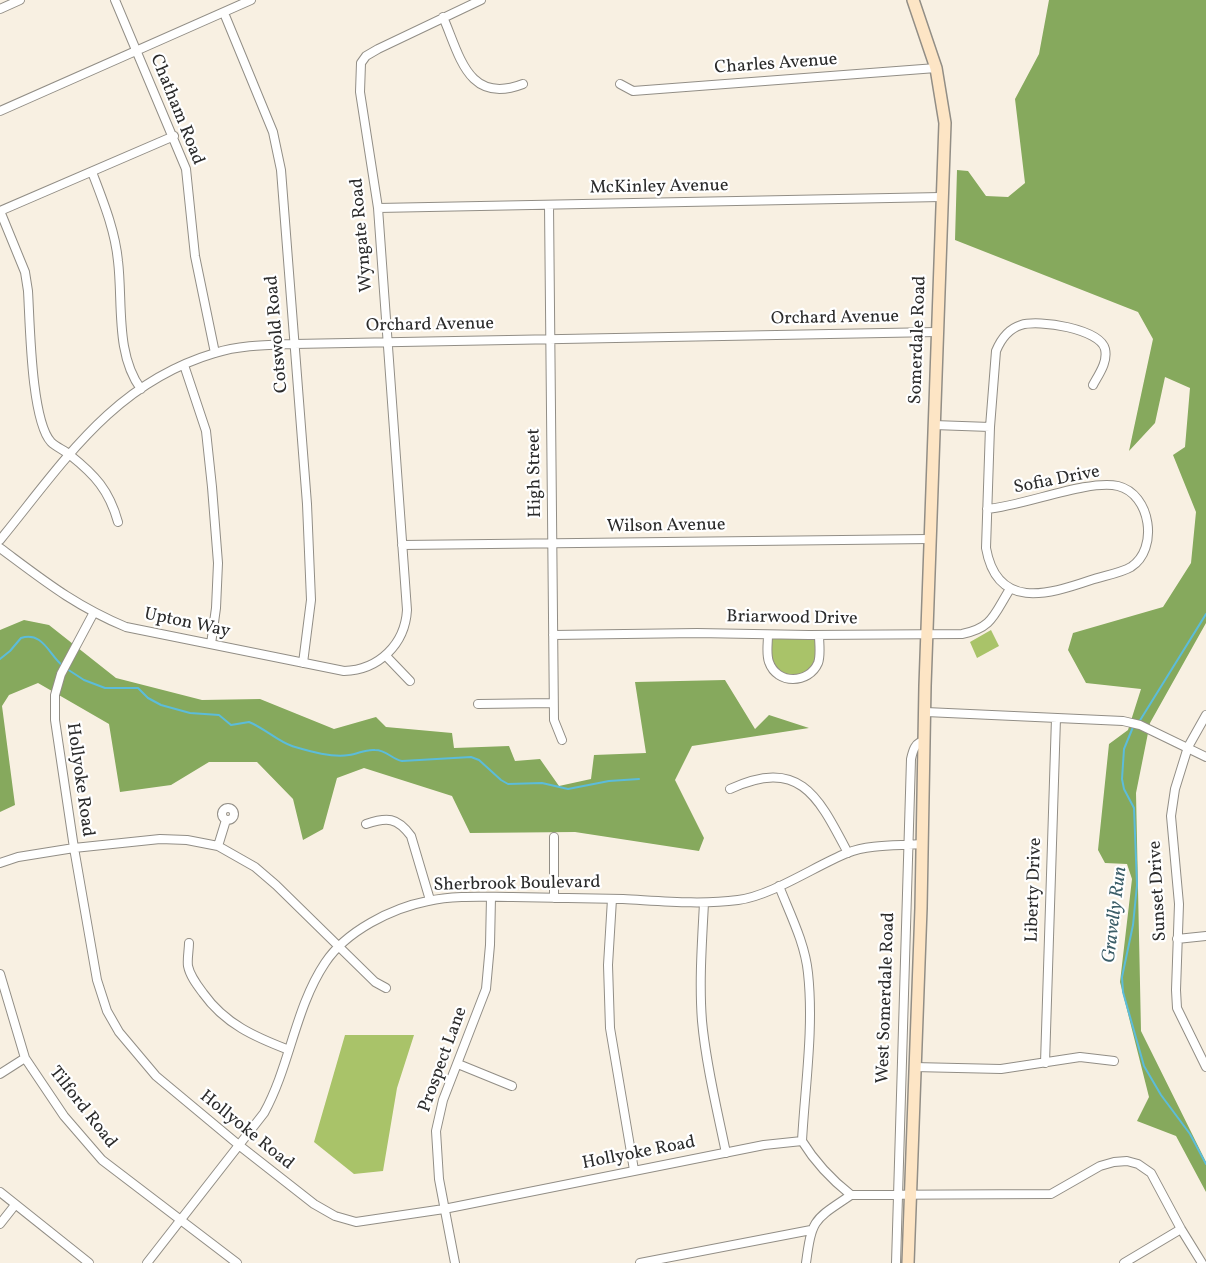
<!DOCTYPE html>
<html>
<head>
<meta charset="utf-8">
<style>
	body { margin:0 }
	canvas { display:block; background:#f8f0e2 }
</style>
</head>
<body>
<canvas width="1206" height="1263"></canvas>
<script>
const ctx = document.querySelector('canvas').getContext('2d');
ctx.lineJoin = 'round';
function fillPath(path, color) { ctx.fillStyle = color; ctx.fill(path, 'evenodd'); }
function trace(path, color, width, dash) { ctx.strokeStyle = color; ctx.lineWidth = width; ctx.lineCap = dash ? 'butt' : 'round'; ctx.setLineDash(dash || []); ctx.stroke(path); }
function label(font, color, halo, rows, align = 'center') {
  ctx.font = font + ' Vollkorn,serif'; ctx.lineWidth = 4.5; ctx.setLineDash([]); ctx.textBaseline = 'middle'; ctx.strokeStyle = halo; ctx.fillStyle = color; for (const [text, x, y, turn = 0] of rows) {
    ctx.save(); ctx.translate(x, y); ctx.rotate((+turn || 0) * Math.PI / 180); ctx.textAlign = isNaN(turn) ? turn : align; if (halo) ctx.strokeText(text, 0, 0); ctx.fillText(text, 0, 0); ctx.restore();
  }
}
fillPath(new Path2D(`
	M991 630 999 646 977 658 970 642Z
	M768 635H819V655L813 671 793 679 772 668Z
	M345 1035H414L397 1088 383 1171 354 1174 314 1142Z`), '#a9c369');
fillPath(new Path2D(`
	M1049 0H1206V623L1150 723 1136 793 1141 1031 1206 1162V1192L1176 1136 1137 1121 1149 1097 1120 982 1132 879 1127 864 1105 863 1098 850 1109 744 1128 730 1141 689 1086 683 1068 650 1073 633 1163 607 1191 563 1196 512 1173 455 1185 447 1190 388 1165 377 1155 423 1129 451 1153 339 1138 312 955 240 957 170 968 171 986 196 1008 197 1025 183 1015 99 1039 54Z
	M24 620 49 625 116 678 202 700 260 699 334 729 376 717 386 727 452 733 454 748 509 746 515 761 540 759 559 786 591 779 594 755 646 753 635 682 725 680 755 729 769 715 809 728 692 746 675 780 704 838 699 851 575 832 470 833 452 796 364 768 337 778 323 829 303 840 293 799 257 762H209L171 785 120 792 109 724 38 683 9 695 2 706 15 805 0 812V630Z`), '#86a95d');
trace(new Path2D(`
	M0 659 10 651 21 638C43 631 49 655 63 666
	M67 669 84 680 105 688H138L148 698 161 705 190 713 219 715 231 725 249 722C264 728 279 742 292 746 309 751 332 758 349 755 358 754 365 749 375 750 387 750 391 759 402 761L471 757 479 760 501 780 508 784 542 783 568 789 609 781 639 779
	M1139 722 1206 614
	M1133 727 1124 749 1122 779 1124 789 1134 808 1137 885 1133 925 1122 977 1123 992 1144 1066 1161 1095 1190 1134 1206 1164`), '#5cbcda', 2);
const street = new Path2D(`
	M115 0 186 169 195 256 215 353
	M0 9 20 0
	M224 13 273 132 281 170 307 504 311 600 303 663
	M443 17C460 56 468 105 523 84
	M620 84 633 91 936 68
	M0 111 251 0
	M92 172C103 201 115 230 118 261 123 302 115 354 141 389
	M549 205 554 720 562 740
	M378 208 941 197
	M0 211 25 272 28 291C30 323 31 420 51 442 56 447 64 450 70 455 95 475 109 490 118 522
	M0 211 174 136
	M184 365 206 431 212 487 218 563 216 608 211 644
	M934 425 990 427
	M987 509C1024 506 1088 479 1118 486 1151 494 1159 549 1131 567 1121 573 1103 576 1091 580 1047 595 997 610 986 548L990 427 996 351C1001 339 1008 329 1021 325 1039 319 1100 329 1105 349 1108 362 1099 374 1093 385
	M0 540C63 463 113 383 215 353 240 345 268 345 294 344L937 332
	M402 545 930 539
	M0 548C43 580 75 606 126 627L344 671C379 670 405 644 407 610L378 208 360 92 361 63 366 56 378 49 481 0
	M93 614 61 674 55 695V720L74 848 97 980 107 1011 119 1032 156 1076 240 1146 314 1204 335 1216 356 1222 444 1209 764 1145 802 1141
	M553 635 697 633 809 635 962 634C993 628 994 614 1010 589
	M768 635C768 644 766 654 769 662 777 685 809 684 818 663 821 655 819 643 819 635
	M386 656 410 681
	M478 704 553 703
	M926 712 1123 721 1140 725 1206 757
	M1206 715 1188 747 1175 789 1171 816 1179 904 1176 990 1177 1008 1206 1067
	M730 789C800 757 818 796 848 853
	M222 814a6 6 0 1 1 12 0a6 6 0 1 1-12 0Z
	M366 824C387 817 397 817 411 836L430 900
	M218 846 226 820
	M0 863 18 857 74 848 160 839 187 840 218 846 255 867 276 885 375 982 386 988
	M779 886C790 914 805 943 808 973 814 1028 805 1086 802 1141
	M554 898V837
	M612 899 608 965 610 1028 634 1170
	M704 903C702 942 699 982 702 1021 706 1065 717 1109 726 1153
	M1177 939 1206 936
	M189 943C189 950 187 959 188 966 190 976 197 985 203 993 225 1024 255 1037 289 1050
	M0 974 25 1058 64 1116 102 1160 237 1263
	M1045 1063 1056 718
	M458 1064 512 1086
	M914 1067 1001 1069 1080 1057 1114 1061
	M0 1074 25 1058
	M802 1141C815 1162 832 1180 851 1195L1051 1194 1100 1166 1114 1162 1127 1161 1138 1164 1151 1173 1181 1229 1202 1263
	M0 1192 89 1263
	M0 1224 15 1205
	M147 1263 264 1113C290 1066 295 1008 325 963 346 931 392 908 428 901 455 895 485 897 512 897 549 898 586 898 623 899 661 901 700 905 738 900 771 896 815 866 847 853 870 844 898 846 922 844
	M455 1263 439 1179 436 1131 443 1100 486 989 490 945 491 897
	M640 1263 811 1230
	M806 1263C812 1218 814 1220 851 1195
	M896 1263 911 759C913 750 915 742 925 741
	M1124 1263 1181 1229`);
const secondary = new Path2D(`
	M908 1263 921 908 925 686 945 123 936 68 913 0`);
trace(street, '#928e86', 10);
trace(secondary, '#928e86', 14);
trace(street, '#fff', 8);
trace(secondary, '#fde5c5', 11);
label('18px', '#2b2b2b', '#fff', [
	["Charles Avenue",776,65,-4],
	["Chatham Road",176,110,68],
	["McKinley Avenue",659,188,-1],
	["Wyngate Road",363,235,-95],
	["Orchard Avenue",835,319,-1],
	["Orchard Avenue",430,326,-1],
	["Cotswold Road",278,334,-95],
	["Somerdale Road",919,340,-88],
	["High Street",536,473,-91],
	["Sofia Drive",1057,481,-11],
	["Wilson Avenue",666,527,-1],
	["Briarwood Drive",792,619,1],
	["Upton Way",187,624,12],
	["Hollyoke Road",79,780,82],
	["Sherbrook Boulevard",517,885,-1],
	["Liberty Drive",1035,890,-88],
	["Sunset Drive",1159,891,-93],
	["West Somerdale Road",887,998,-88],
	["Prospect Lane",444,1060,-70],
	["Tilford Road",82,1108,52],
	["Hollyoke Road",246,1131,39],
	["Hollyoke Road",639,1154,-11]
]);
label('italic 19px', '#3c5e68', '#fff', [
	["Gravelly Run",1116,915,-83]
]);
</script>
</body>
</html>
